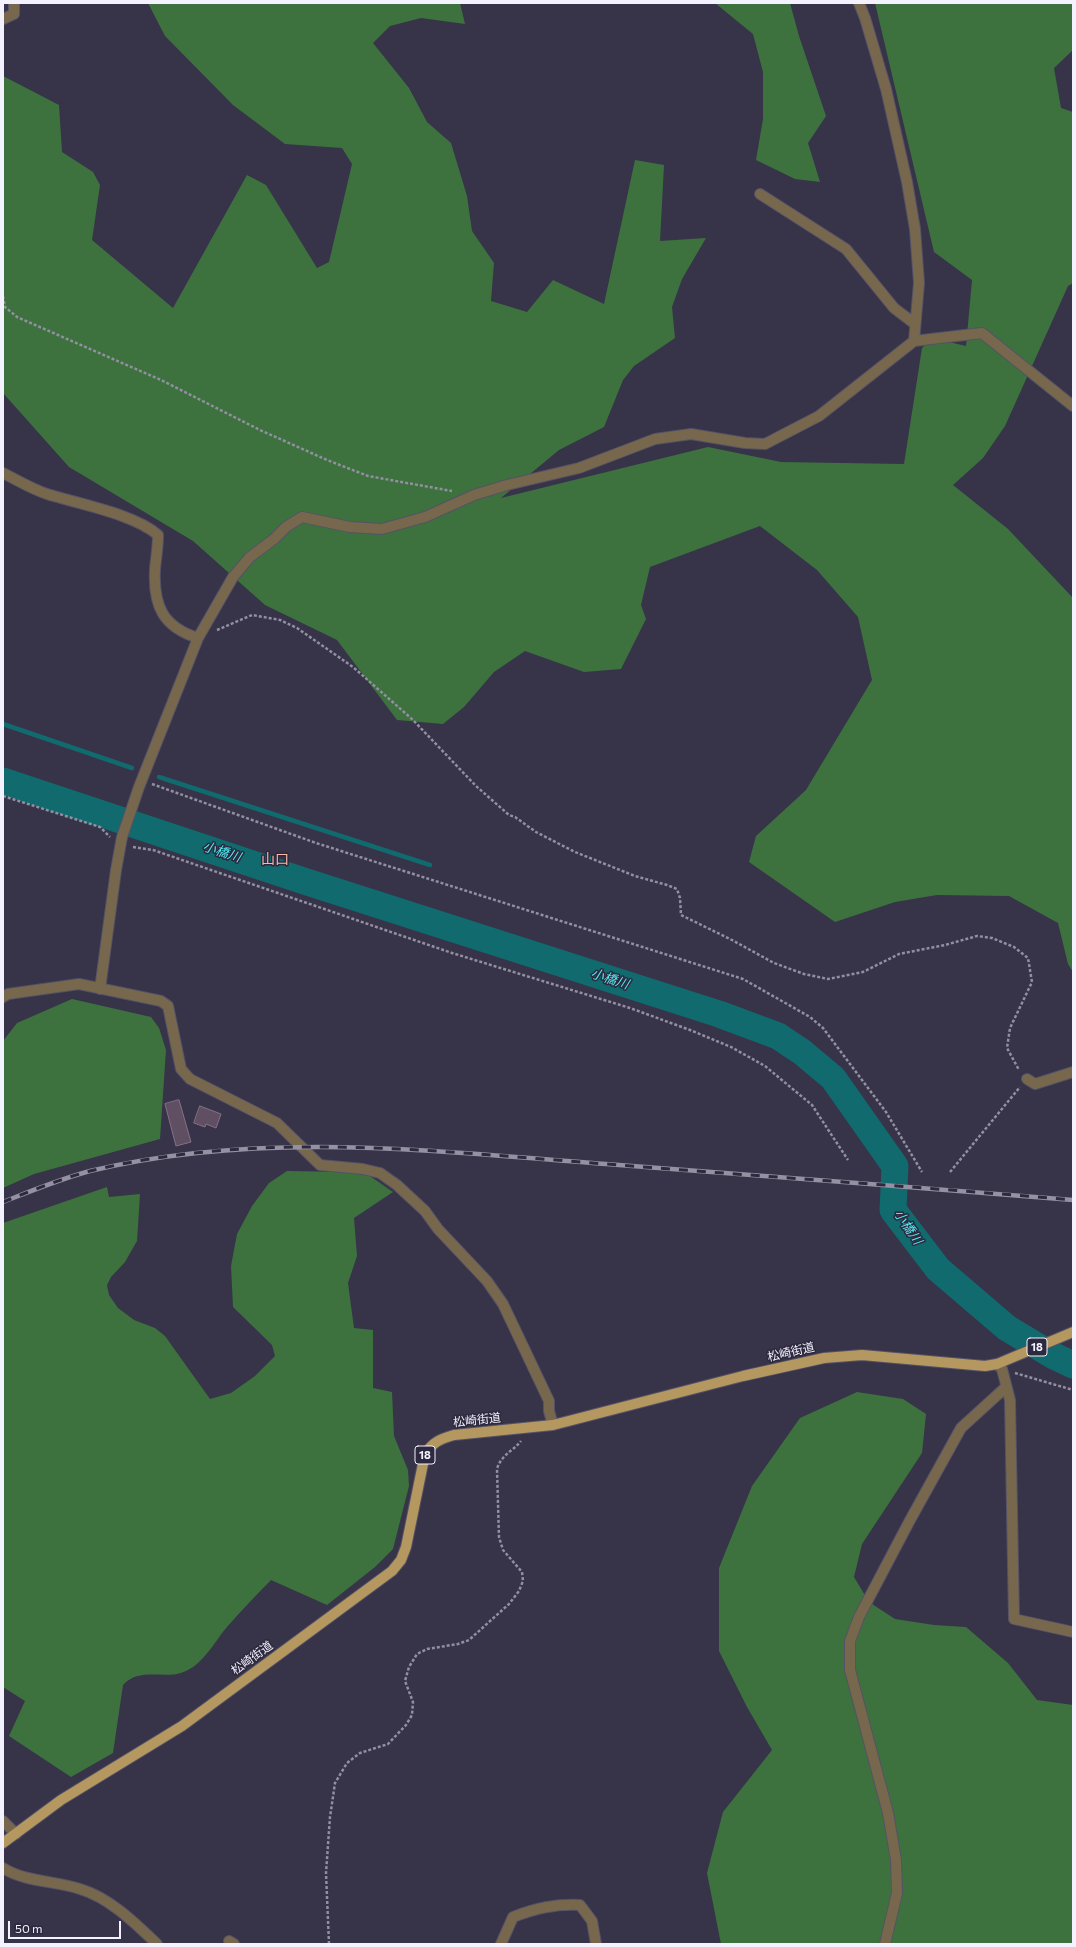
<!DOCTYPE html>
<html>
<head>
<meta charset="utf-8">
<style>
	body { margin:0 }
	#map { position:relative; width:1076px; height:1947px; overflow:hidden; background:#373349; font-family:Commissioner,sans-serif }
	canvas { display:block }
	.frame { position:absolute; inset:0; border:4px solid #f4f2fe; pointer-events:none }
	.scale { position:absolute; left:8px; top:1921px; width:113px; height:18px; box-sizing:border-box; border:2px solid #f4f2fe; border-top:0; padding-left:5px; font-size:12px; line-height:14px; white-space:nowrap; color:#f4f2fe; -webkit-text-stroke:3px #2d293e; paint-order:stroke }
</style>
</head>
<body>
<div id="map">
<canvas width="1076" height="1947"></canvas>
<div class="frame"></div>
<div class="scale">50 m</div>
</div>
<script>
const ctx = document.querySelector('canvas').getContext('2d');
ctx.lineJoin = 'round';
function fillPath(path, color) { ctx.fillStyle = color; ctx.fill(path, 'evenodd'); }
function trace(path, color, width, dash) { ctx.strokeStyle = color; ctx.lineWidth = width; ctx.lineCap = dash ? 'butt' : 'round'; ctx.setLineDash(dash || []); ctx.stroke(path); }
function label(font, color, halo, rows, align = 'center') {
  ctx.font = font + ' Commissioner,"Noto Sans JP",sans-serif'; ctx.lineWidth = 3; ctx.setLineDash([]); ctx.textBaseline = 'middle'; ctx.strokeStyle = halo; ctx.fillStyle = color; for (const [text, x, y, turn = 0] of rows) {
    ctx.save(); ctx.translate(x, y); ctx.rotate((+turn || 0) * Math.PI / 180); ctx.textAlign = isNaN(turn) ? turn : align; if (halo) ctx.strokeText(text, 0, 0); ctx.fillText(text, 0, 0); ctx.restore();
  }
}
fillPath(new Path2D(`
	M148 3H460L465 24 421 18 390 26 373 43 409 88 427 122 451 143 467 196 472 231 494 263 491 301 527 312 553 280 604 304 635 160 664 165 660 241 706 238 682 279 672 307 675 338 634 366 623 380 604 427 559 450 501 498 708 447 781 462 904 464 922 348 932 338 966 346 972 280 934 252 875 3H1073V50L1054 68 1061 108 1073 112V283L1068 286 1005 426 983 458 953 485 1008 529 1073 598V972L1068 964 1058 923 1009 896 937 895 895 902 835 922 749 862 756 836 806 790 872 680 858 617 817 570 760 526 650 567 641 605 646 619 621 669 584 672 525 651 494 672 464 707 443 724 397 720 337 640 265 605 193 541 69 467 3 393V76L59 105 62 152 93 172 100 185 92 240 173 308 247 175 266 185 317 268 329 262 352 164 342 148 285 144 233 105 165 36Z
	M715 3H790L799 36 826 116 808 143 820 182 795 179 756 160 763 119V72L753 34Z
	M72 999 151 1017 159 1028 166 1050 160 1139 34 1174 3 1188V1041L17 1023Z
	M287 1171 347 1172 370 1176 393 1192 354 1218 357 1256 348 1283 354 1328 373 1330V1388L392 1392 394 1436 408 1470 409 1486 393 1549 375 1567 327 1605 271 1580C256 1595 241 1611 227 1627 215 1641 204 1663 186 1671 165 1681 141 1666 123 1685L113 1753 71 1777 9 1736 25 1701 3 1687V1223L107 1187 109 1197 140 1194 137 1241 125 1262 111 1277 107 1285 109 1295 118 1308 134 1320 155 1328 165 1336 210 1399 231 1393 255 1376 275 1356 272 1345 233 1307 231 1266 237 1234 252 1206 269 1183Z
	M857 1392 903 1399 926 1414 922 1453 862 1544 854 1577 869 1602 895 1619 934 1625 966 1627 1008 1663 1037 1700 1073 1705V1944H721L707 1873 723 1812 772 1750 747 1707 719 1651V1568L752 1486 800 1418Z`), '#3d723f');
trace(new Path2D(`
	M3 724 132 768
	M159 777 430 865`), '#106a6e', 4.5);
trace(new Path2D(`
	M3 781 307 882 719 1014 778 1036 802 1052 833 1078 895 1166 893 1210 938 1269 1007 1328 1052 1355 1073 1365`), '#106a6e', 27);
const building = new Path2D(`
	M179 1100 191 1142 176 1146 165 1104Z
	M200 1106 221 1114 216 1128 206 1124 205 1127 194 1123Z`);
fillPath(building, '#604f63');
trace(building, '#847186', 1);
const minor = new Path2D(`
	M859 3 865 18 886 89 907 182 915 229 919 283 914 341
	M3 19 14 14V3
	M760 194 846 249 894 308 915 324
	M3 473C17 480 32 489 47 494 79 504 134 514 158 535 158 547 156 558 155 569 153 606 163 627 198 638
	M100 989 116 870 122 837 139 787 198 638 233 577 250 557 274 539 286 527 302 517 350 527 382 529 425 517 474 495 507 485 579 468 655 439 691 434 745 443 765 444 819 416 914 341 982 333 1073 406
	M3 997 8 994 79 984 161 1001 168 1006 181 1069 190 1079 277 1123 320 1165 363 1169 380 1173 397 1185 425 1211 438 1229 487 1281 503 1304 549 1401V1411L553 1425
	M1027 1079 1035 1084 1073 1072
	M997 1364 1002 1369 1010 1400 1014 1619 1073 1632
	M3 1821 16 1834
	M3 1868C25 1882 56 1881 80 1889 110 1898 135 1923 157 1944
	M229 1941 234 1944
	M501 1944 513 1917C536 1908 555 1904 580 1905L592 1921 596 1944
	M885 1944 897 1893 896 1860 888 1813 850 1670V1641L859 1617 909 1522 961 1428 1006 1387`);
const major = new Path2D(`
	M3 1843 61 1800 182 1726 392 1571 401 1560 406 1547 425 1454C433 1442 440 1439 454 1435L553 1425 743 1376 824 1358 862 1355 985 1366 997 1364 1073 1332`);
trace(minor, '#555266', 12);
trace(major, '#555266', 12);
trace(new Path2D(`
	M3 296 5 307 17 317 161 380 260 430 327 460 368 476 452 491
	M217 630 252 615 280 620 297 628 353 667 413 720 476 786 509 815 515 817 536 832 575 852 635 876 667 885 677 889 680 898 681 915 732 940 774 963 804 974 828 979 863 972 899 954 945 945 977 936 992 938 1014 947 1028 958 1032 982 1010 1028 1007 1048 1019 1070
	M152 784 316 843 743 979 810 1017 823 1028 886 1112 922 1172
	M3 796 100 827 110 837
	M133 847 153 850 452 953 630 1008 690 1030 731 1047 765 1066 812 1105 848 1160
	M950 1172 1020 1087
	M1015 1373 1073 1390
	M329 1944 326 1873 330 1817 335 1783 347 1763 360 1753 388 1744 406 1725 412 1715 413 1702 405 1681 409 1667 417 1654 427 1649 458 1644 469 1640 509 1604 519 1591 523 1581 522 1572 503 1550 499 1537 497 1469C501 1455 513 1451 521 1441`), '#928fa0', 2.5, [3, 2]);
trace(minor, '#77684d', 10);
trace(major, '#b59860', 10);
const rail = new Path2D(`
	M3 1202C31 1191 60 1179 90 1171 264 1129 442 1152 619 1165 770 1177 922 1187 1073 1200`);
trace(rail, '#9491a2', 4.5);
trace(rail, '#2d293e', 3, [9]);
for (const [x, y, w] of [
	[1037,1347,20],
	[425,1455,20]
]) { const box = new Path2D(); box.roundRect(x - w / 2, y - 9, w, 18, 3); ctx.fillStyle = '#2d293e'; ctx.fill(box); trace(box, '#f4f2fe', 1); }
label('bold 11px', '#f4f2fe', null, [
	["18",1037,1347],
	["18",425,1455]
]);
label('12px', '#f4f2fe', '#2d293e', [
	["松崎街道",791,1352,-13],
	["松崎街道",477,1420,-6],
	["松崎街道",252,1658,-36]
]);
label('italic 13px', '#53ecf3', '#2d293e', [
	["小橋川",222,852,18],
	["小橋川",610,979,18],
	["小橋川",908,1227,56]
]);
label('14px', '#f9b7ab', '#2d293e', [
	["山口",275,859]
]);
</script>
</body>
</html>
